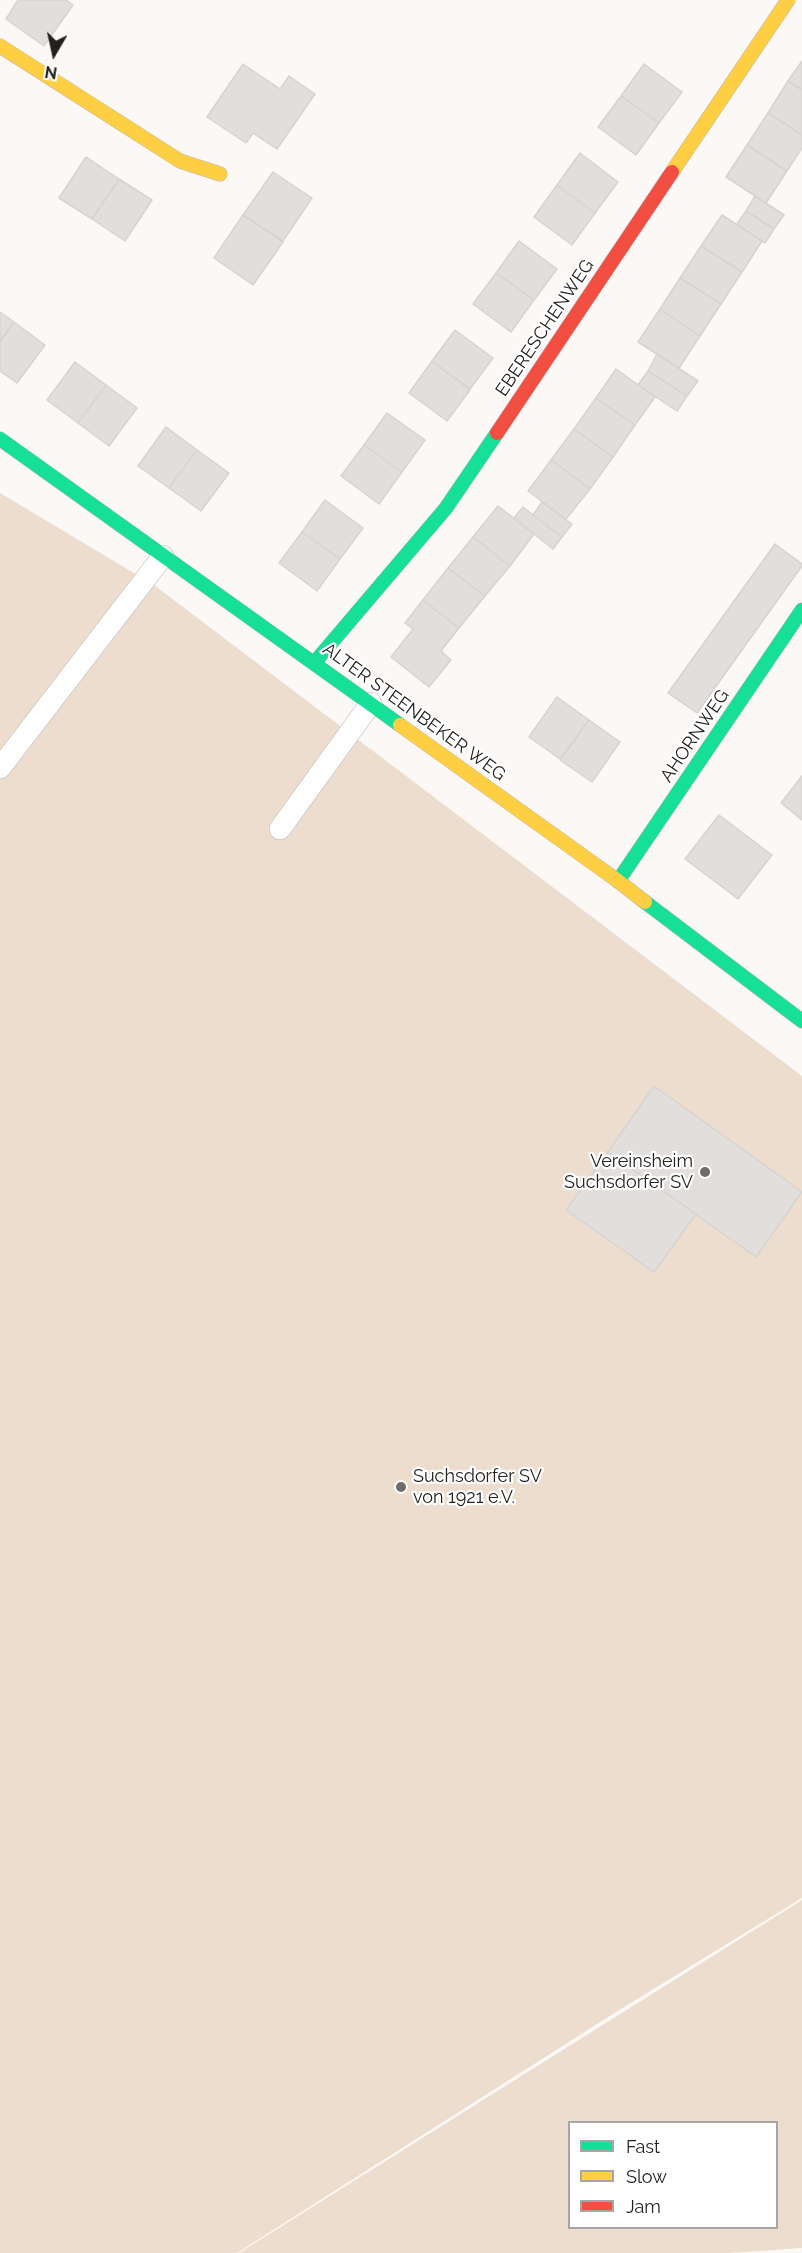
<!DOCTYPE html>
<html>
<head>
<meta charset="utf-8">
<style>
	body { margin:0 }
	#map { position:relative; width:802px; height:2253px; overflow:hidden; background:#fbf8f5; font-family:Raleway,sans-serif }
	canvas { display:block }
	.legend { position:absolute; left:568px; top:2121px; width:210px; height:108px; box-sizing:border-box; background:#fff; border:2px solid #a7a6a5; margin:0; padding:8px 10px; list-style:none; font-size:18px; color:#23211f }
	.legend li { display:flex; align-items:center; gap:12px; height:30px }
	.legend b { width:30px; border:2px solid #a7a6a5 }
	.north { position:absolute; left:24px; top:24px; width:60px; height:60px; -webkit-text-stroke:4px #fff; paint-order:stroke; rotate:189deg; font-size:16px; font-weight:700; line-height:24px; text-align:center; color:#23211f }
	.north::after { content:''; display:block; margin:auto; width:21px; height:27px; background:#23211f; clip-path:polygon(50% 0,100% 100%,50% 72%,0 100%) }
</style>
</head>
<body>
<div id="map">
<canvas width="802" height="2253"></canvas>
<ul class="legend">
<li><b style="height:8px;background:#16e098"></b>Fast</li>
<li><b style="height:8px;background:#ffcf43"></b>Slow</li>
<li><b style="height:8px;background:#f24e42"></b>Jam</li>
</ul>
<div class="north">N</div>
</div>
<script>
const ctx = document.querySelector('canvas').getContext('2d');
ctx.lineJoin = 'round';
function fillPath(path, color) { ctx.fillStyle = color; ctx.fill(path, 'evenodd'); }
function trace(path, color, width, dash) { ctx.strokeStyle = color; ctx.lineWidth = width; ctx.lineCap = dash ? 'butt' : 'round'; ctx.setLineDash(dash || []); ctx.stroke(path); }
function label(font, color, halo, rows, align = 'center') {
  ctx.font = font + ' Raleway,sans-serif'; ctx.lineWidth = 4.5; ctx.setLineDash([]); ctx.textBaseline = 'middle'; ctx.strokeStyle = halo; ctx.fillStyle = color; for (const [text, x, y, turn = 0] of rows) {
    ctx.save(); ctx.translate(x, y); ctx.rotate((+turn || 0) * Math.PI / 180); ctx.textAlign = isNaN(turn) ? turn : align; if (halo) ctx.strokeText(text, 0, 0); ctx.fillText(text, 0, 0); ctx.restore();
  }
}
fillPath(new Path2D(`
	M0 493 154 585 802 1076V1898L616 2012 237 2253H0Z
	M802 1900V2248L729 2253H239ZM570 2122H776V2228H570Z`), '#ecddce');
const building = new Path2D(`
	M18 0H66L73 5 44 46 6 19Z
	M802 61V90L788 81Z
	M243 64 280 89 289 76 315 94 277 149 253 133 246 143 207 117Z
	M644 64 682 92 659 123 621 96Z
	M788 81 802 90V135L768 113Z
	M621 96 659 123 636 155 598 127Z
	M768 113 802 135V148L787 171 747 145Z
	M747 145 787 171 766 203 726 177Z
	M580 153 618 182 595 213 557 185Z
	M86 157 119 179 92 219 59 198Z
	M273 172 312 198 283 241 243 215Z
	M119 179 152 200 125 241 92 219Z
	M557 185 595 213 572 245 534 217Z
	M755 196 784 215 774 229 746 211Z
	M746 211 774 229 765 243 737 224Z
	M243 215 283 242 253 285 214 258Z
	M722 215 762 241 742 272 701 246Z
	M519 241 557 269 534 300 496 273Z
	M701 246 742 272 721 304 680 278Z
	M496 273 534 300 511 332 473 304Z
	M680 278 721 304 700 336 660 309Z
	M660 309 700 336 679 368 638 342Z
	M0 312 14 322 0 341Z
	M14 322 45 345 17 383 0 371V342Z
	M455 330 493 358 470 389 432 361Z
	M657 354 698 381 687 396 648 371Z
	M432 361 470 390 447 421 409 393Z
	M75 362 106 385 78 423 47 400Z
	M616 369 655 397 635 425 596 398Z
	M648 371 687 396 677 411 638 385Z
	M106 385 137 408 109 446 78 423Z
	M596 398 635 425 613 457 574 429Z
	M387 413 425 440 402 472 364 445Z
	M166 427 197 450 169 488 138 466Z
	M574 429 613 457 590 489 551 460Z
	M364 445 402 472 379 504 341 476Z
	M197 450 229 473 201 511 169 488Z
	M551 460 590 489 566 519 528 491Z
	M325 500 363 528 340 559 302 532Z
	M542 502 572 524 562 537 533 515Z
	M498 506 534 534 510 566 473 537Z
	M523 507 562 537 553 549 514 518Z
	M302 532 340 559 317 591 279 563Z
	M473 537 510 566 485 596 448 568Z
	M775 544 802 564V566L697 713 668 693Z
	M448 568 485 596 459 628 423 600Z
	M423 600 459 628 441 651 451 660 429 687 391 657 413 629 405 623Z
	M557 697 589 720 560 759 529 737Z
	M589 720 620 742 592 782 560 760Z
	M802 776V820L781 803Z
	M719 815 772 855 738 899 685 859Z
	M654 1086 802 1192 756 1257 608 1152Z
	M608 1152 696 1214 654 1272 566 1210Z`);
fillPath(building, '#e1dedc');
trace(building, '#d6d4d1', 1.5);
const lane = new Path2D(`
	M0 768 163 556
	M280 829 371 703`);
const fast = new Path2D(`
	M0 439 400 725
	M315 662 446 508 497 433
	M618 881 802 610
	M645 902 802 1021`);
const slow = new Path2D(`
	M0 46 180 161 220 174
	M672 172 788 0
	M400 725 618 881 645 902`);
const jam = new Path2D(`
	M497 433 672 172`);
trace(lane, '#b7b5b2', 22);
trace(fast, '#b7b5b2', 15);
trace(slow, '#b7b5b2', 15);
trace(jam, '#b7b5b2', 15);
trace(lane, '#fefefe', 21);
trace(fast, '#16e098', 14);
trace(slow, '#ffcf43', 14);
trace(jam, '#f24e42', 14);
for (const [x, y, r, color] of [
	[705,1172,6,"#6f6c6a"],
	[401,1487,6,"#6f6c6a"]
]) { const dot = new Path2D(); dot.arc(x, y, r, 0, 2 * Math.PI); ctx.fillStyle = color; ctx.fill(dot); trace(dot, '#fff', 2); }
label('18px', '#23211f', '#fff', [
	["EBERESCHENWEG",545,328,-56],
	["ALTER STEENBEKER WEG",414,712,36],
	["AHORNWEG",695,736,-56]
]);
label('18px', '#23211f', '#fff', [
	["Vereinsheim",693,1162],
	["Suchsdorfer SV",693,1183],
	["Suchsdorfer SV",413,1477,"left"],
	["von 1921 e.V.",413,1498,"left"]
], 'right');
</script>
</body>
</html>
